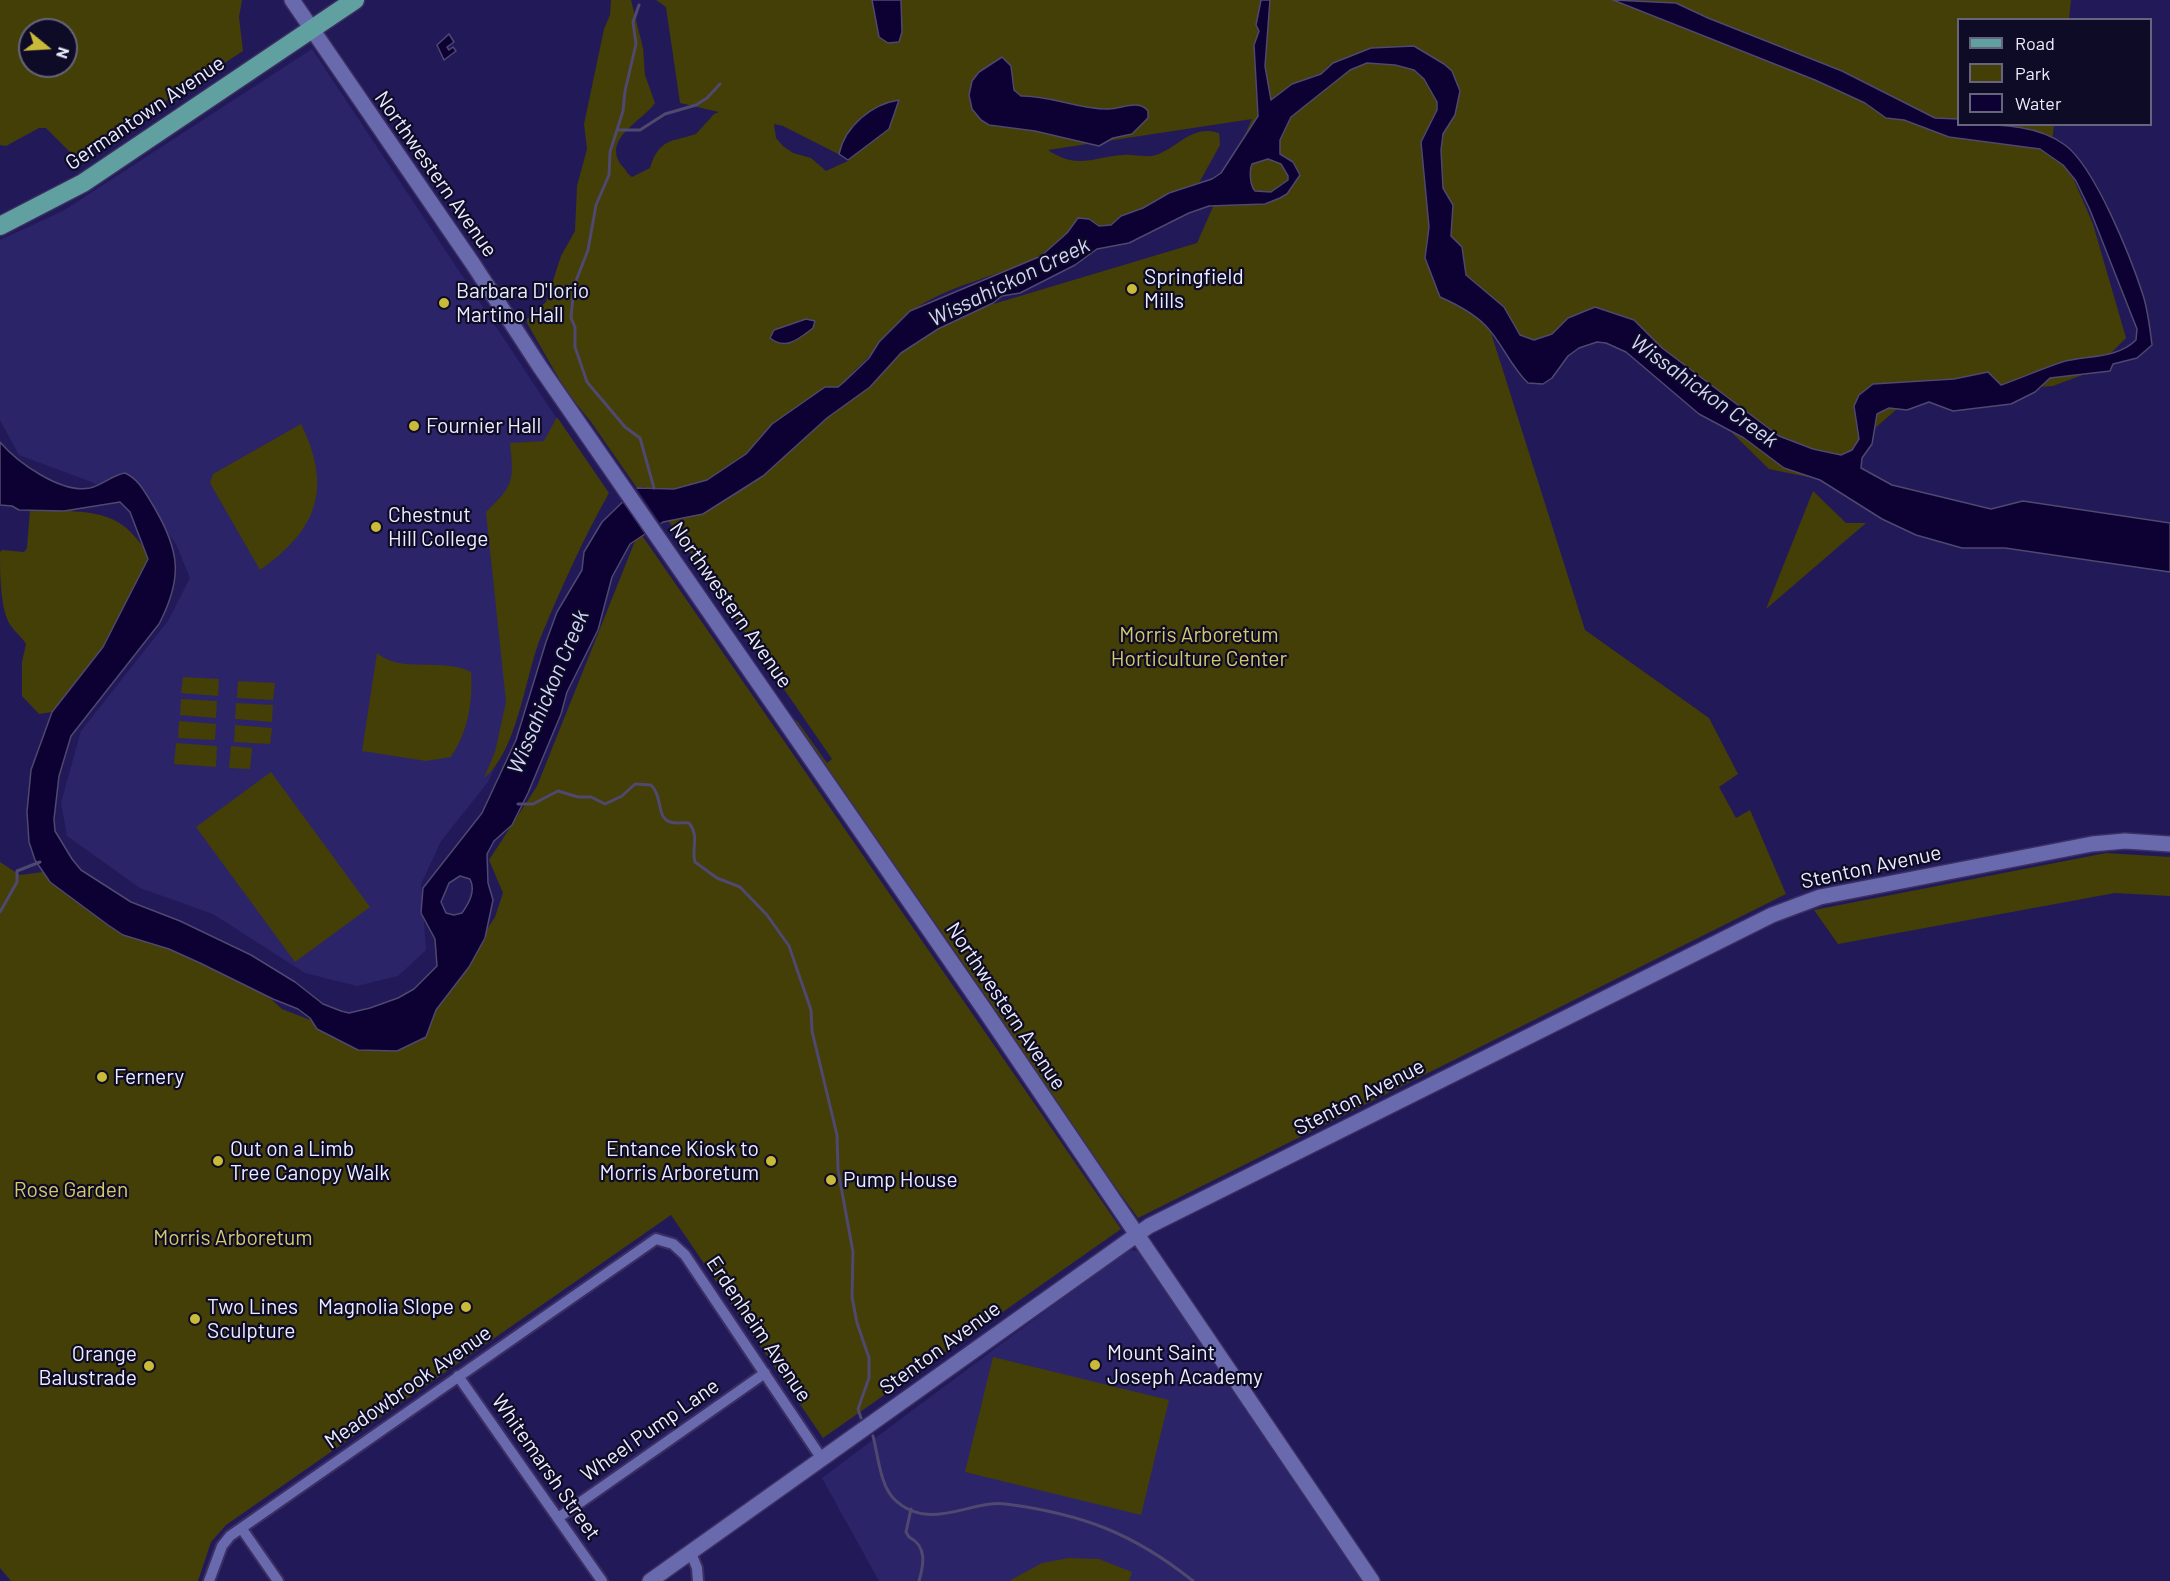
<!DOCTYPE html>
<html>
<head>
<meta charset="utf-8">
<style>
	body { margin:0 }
	#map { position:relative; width:2170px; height:1581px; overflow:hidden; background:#221a58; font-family:Barlow,sans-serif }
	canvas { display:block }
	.legend { position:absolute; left:1957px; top:18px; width:195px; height:108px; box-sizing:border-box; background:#0d0b26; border:2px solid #66657c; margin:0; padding:8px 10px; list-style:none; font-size:18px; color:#ebedfd }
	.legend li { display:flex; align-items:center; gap:12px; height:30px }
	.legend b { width:30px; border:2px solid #66657c }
	.north { position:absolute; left:18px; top:18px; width:60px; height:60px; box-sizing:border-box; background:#0d0b26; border:2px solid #66657c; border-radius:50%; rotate:108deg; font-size:16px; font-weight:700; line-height:24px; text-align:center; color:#ebedfd }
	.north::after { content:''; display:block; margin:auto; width:21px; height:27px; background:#caba3a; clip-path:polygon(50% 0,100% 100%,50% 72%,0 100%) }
</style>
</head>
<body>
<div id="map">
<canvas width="2170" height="1581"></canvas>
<ul class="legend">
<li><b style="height:8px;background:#61a0a0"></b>Road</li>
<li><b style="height:16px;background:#443e07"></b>Park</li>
<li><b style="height:16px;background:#0c0132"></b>Water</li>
</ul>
<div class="north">N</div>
</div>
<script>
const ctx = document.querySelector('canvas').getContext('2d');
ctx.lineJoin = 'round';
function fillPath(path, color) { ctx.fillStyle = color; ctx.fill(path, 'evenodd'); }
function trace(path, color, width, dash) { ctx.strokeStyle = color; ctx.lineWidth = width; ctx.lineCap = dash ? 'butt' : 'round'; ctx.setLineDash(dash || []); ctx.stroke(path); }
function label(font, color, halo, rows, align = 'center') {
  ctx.font = font + ' Barlow,sans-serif'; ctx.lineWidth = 4.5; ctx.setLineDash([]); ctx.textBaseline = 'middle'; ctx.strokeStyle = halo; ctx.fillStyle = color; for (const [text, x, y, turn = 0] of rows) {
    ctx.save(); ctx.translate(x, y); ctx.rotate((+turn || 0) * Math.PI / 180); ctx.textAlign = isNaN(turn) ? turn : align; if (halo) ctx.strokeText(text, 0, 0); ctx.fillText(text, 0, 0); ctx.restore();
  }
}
fillPath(new Path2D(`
	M312 49 606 493 538 637 503 749 488 782 441 841 421 884 426 950 398 976 357 986 305 973 213 914 140 888 67 836 61 803 81 731 168 621 190 578 176 544 151 510 89 481 19 455 0 420V240L63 211Z
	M1127 1250 1139 1251 1363 1581H879L822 1478Z`), '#2c2468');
fillPath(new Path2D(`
	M0 0H242L239 17 243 51 87 152 85 149 74 156 46 128H39L6 146 0 145ZM30 30H66V66H30Z
	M611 0H631L643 48 645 75 655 103C642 122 600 139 623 167 627 171 627 174 632 177L650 168C659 138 672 142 696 134L714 114 719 112 680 103 666 7 656 0H2071L2069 19 1958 20V124L2054 125 2051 150 2074 180 2093 224 2126 338 2093 371 2053 386 2006 389 1905 402 1866 436 1857 487 1769 469 1618 321 1587 326 1572 353 1541 369 1475 282 1585 630 1709 718 1738 774 1719 787 1736 818 1750 810 1786 894 1138 1218 1059 1110 1001 1018 791 717 798 722 827 763 832 759 645 487 637 488 591 422 566 391 527 323V319L546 302 561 256 575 231 577 186 587 149 584 124 604 29 610 15ZM1252 119 1197 243 920 326 851 373C878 352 894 321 924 303 955 285 994 276 1027 263 1050 251 1066 231 1089 219L1099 226 1112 225 1121 216 1143 208 1169 193 1199 183 1220 145 1219 133C1192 124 1179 147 1156 155 1145 158 1134 154 1123 155 1092 157 1078 170 1048 150ZM774 124 783 126 850 160 826 171 811 158 793 153 783 146 776 138Z
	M557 417 609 493C583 539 560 590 540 639 525 678 517 752 484 778L495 752 506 702 486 512C514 485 514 481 510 443L544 441Z
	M301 424C333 489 317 530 260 570L210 483 213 474Z
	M1813 491 1846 523H1866L1766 609Z
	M48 509C83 513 113 509 136 538 142 545 147 550 148 559L103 647 52 712 39 714 22 696V662L26 644C21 636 16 633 11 626 0 611 0 572 0 552L2 550 24 552 27 548 30 510Z
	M639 531 1121 1229 823 1438 671 1215 226 1525 211 1542 198 1581H11L0 1568V862L20 875 43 872 228 960 282 1009 339 1031 466 962 495 917 503 893 489 860 537 786Z
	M377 653C401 674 442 657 471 672 473 703 468 731 451 757L426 761 362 751Z
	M183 677 219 679 218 696 181 693Z
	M238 681 275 683 273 700 237 698Z
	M181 699 217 701 216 718 180 715Z
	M236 703 273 705 272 722 235 719Z
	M179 721 216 724 215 740 178 738Z
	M235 725 272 728 270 744 234 742Z
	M176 743 217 746 216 767 174 764Z
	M231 746 252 748 250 769 229 768Z
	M271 772 370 907 295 962 196 827Z
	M2106 853 2170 857V896L2115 893 1838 944 1814 910Z
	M993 1357 1169 1400 1141 1515 965 1472Z
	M1069 1558 1099 1559 1132 1572 1129 1581H1009L1042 1563Z`), '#443e07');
const water = new Path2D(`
	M872 0H901L902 32 899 42 888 43 879 37Z
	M1261 0H1270L1265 66 1271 100 1292 84 1321 74 1333 63 1371 48 1414 46 1444 64 1452 71 1460 91 1455 115 1443 134 1441 150 1443 188 1453 205 1451 236 1462 247 1466 275 1504 307 1520 335 1534 340 1552 334 1568 318 1595 307 1634 320 1662 348 1779 436 1813 449 1841 455 1852 450 1859 439 1854 406 1859 395 1873 384 1954 379 1988 372 2001 385C2021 378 2041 369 2062 362 2087 355 2117 359 2136 340L2137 329 2090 210 2076 181 2063 165 2040 149 1949 137 1904 120 1886 118 1865 103 1815 80 1613 0 1676 3 1708 18 1842 71 1935 118 1958 119V124C1994 125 2035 123 2065 145 2095 167 2131 258 2143 295 2148 311 2150 328 2152 345L2137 358 2113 364 2110 371 2050 378 2035 392 2011 404 1953 411 1929 402 1907 410 1889 408 1877 414 1872 444 1862 458 1861 468 1892 485 1991 509 2023 501 2170 523V572L2005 548H1962L1916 535 1882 519 1820 480 1784 468 1744 438 1699 414 1626 352 1606 343 1597 342 1579 348 1568 356 1552 378 1543 384 1528 383C1510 366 1502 342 1485 325 1472 312 1456 304 1440 297L1425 258 1429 227 1421 142 1437 110V102L1424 79 1414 70 1395 65 1367 63 1350 70 1291 117 1280 140V154L1293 162 1300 175 1287 194 1280 198 1265 204 1209 206 1189 213 1129 243 1097 249 1075 265 1020 293 1002 296 993 303 938 329 901 353 870 387 827 418 763 476 703 514 663 522 630 544 612 577 598 630 567 692 561 714 528 793 512 825 494 841 487 854 488 883 493 900 485 938 469 967 436 1010 426 1037 397 1051 358 1050 317 1029 310 1018 298 1009 273 999 200 963 169 949 123 935 108 925 50 882 35 860 29 842 27 812 31 770 52 712 103 647 148 559 130 512 120 502 64 511 19 510 12 506 0 505V442C17 462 61 494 90 488 103 485 112 475 125 473 140 480 145 493 154 507 180 551 183 578 159 624L71 736 59 776 54 819 55 831 72 859 81 870 131 902 180 921 251 955 295 982 323 1004 341 1011 349 1013 370 1008 398 998 414 989 437 966 435 939 421 913 423 888 482 813 516 740 546 642 557 612 582 570 584 552 602 522 637 488 674 489 707 480 746 454 772 424 825 387H838L844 382 869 358 879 342 910 311 1041 256 1067 233 1078 218 1089 219 1099 226 1111 225 1121 216 1143 208 1169 193 1212 179 1221 173 1258 116 1254 45 1259 31 1256 25ZM1268 159 1281 164 1288 176V180L1271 192 1255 191C1250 186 1249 170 1252 164ZM460 876 470 879C476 891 469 903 462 913L454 915 446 913 441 902 449 883Z
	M449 34 454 42 447 47 449 50 453 47 456 51 444 60 437 45Z
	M1002 57 1011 66 1014 90 1021 96C1051 95 1079 110 1109 109 1122 109 1138 99 1148 111V118L1132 134 1113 138 1099 146 1035 131 989 125 981 120 972 109 969 95 972 81 979 72Z
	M899 100 889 129 848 160 839 154C845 126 872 104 899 100Z
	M806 319 815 321 813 328C800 338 786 351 770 338L774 330Z`);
fillPath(water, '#0c0132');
trace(water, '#4f486f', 1.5);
fillPath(new Path2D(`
	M635 486 662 526 646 536 621 500Z`), '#221a58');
trace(new Path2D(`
	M639 5 633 22 636 44 625 91 623 111 610 152 609 175 596 205 588 250 574 286 571 318 575 327V347L587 382 625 427 640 438 654 488
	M618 130H640L665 114 696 105 707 98 720 84
	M518 804H533L558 791 578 797H591L605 804 622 796 635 784 651 785C663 796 656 817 670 822 676 824 683 822 689 823 700 837 691 847 695 862L717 878 740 887 767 915 789 946 811 1010 812 1031 837 1135 838 1170 853 1252 852 1297 857 1323 869 1358V1378L858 1409 861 1418
	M0 912 17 882V871L40 862
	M873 1436C878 1455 880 1486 895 1500 930 1533 972 1499 1006 1504 1082 1514 1133 1533 1193 1581
	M911 1509 906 1532 909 1537C927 1546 924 1564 919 1581`), '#4f486f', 3);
const street = new Path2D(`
	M458 1376 602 1581
	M558 1518 765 1373
	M242 1529 278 1581
	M691 1553 697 1568 698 1581
	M209 1581 222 1546 230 1536 656 1239 673 1244 685 1255 822 1459`);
const secondary = new Path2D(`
	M292 0 473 264 540 367 986 1012 1372 1581
	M650 1581 1149 1226 1772 915 1820 897 2092 844 2125 841 2170 844`);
const primary = new Path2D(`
	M0 226 83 183 355 0`);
trace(street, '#3b2f62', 14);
trace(secondary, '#3b2f62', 18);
trace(primary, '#3b2f62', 21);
trace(street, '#6969ae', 10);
trace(secondary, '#6969ae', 15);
trace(primary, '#61a0a0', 18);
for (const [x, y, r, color] of [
	[1132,289,6,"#caba3a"],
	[444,303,6,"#caba3a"],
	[414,426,6,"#caba3a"],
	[376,527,6,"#caba3a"],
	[102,1077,6,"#caba3a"],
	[218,1161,6,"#caba3a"],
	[771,1161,6,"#caba3a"],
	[831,1180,6,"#caba3a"],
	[466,1307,6,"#caba3a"],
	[195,1319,6,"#caba3a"],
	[1095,1365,6,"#caba3a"],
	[149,1366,6,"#caba3a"]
]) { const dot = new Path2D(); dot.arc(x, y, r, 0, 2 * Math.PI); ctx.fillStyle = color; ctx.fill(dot); trace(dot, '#0d0b26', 2); }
label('21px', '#ebedfd', '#0d0b26', [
	["Germantown Avenue",145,113,-34],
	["Northwestern Avenue",436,174,55],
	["Northwestern Avenue",731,605,55],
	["Stenton Avenue",1871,867,-12],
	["Northwestern Avenue",1006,1006,56],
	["Stenton Avenue",1359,1097,-27],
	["Erdenheim Avenue",759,1329,56],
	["Stenton Avenue",940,1348,-36],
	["Meadowbrook Avenue",408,1387,-35],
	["Wheel Pump Lane",650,1430,-35],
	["Whitemarsh Street",546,1467,55]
]);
label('21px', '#ebedfd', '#0d0b26', [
	["Springfield",1144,277],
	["Mills",1144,301],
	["Barbara D'Iorio",456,291],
	["Martino Hall",456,315],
	["Fournier Hall",426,426],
	["Chestnut",388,515],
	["Hill College",388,539],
	["Fernery",114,1077],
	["Out on a Limb",230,1149],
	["Tree Canopy Walk",230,1173],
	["Entance Kiosk to",759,1149,"right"],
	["Morris Arboretum",759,1173,"right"],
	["Pump House",843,1180],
	["Two Lines",207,1307],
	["Sculpture",207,1331],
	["Magnolia Slope",454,1307,"right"],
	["Mount Saint",1107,1353],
	["Joseph Academy",1107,1377],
	["Orange",137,1354,"right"],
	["Balustrade",137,1378,"right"]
], 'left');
label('21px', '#d6ca68', '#0d0b26', [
	["Morris Arboretum",1199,635],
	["Horticulture Center",1199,659],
	["Rose Garden",71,1190],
	["Morris Arboretum",233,1238]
]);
label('italic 22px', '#d3d5f9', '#0d0b26', [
	["Wissahickon Creek",1009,282,-26],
	["Wissahickon Creek",1704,391,36],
	["Wissahickon Creek",548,692,-67]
]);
</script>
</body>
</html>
